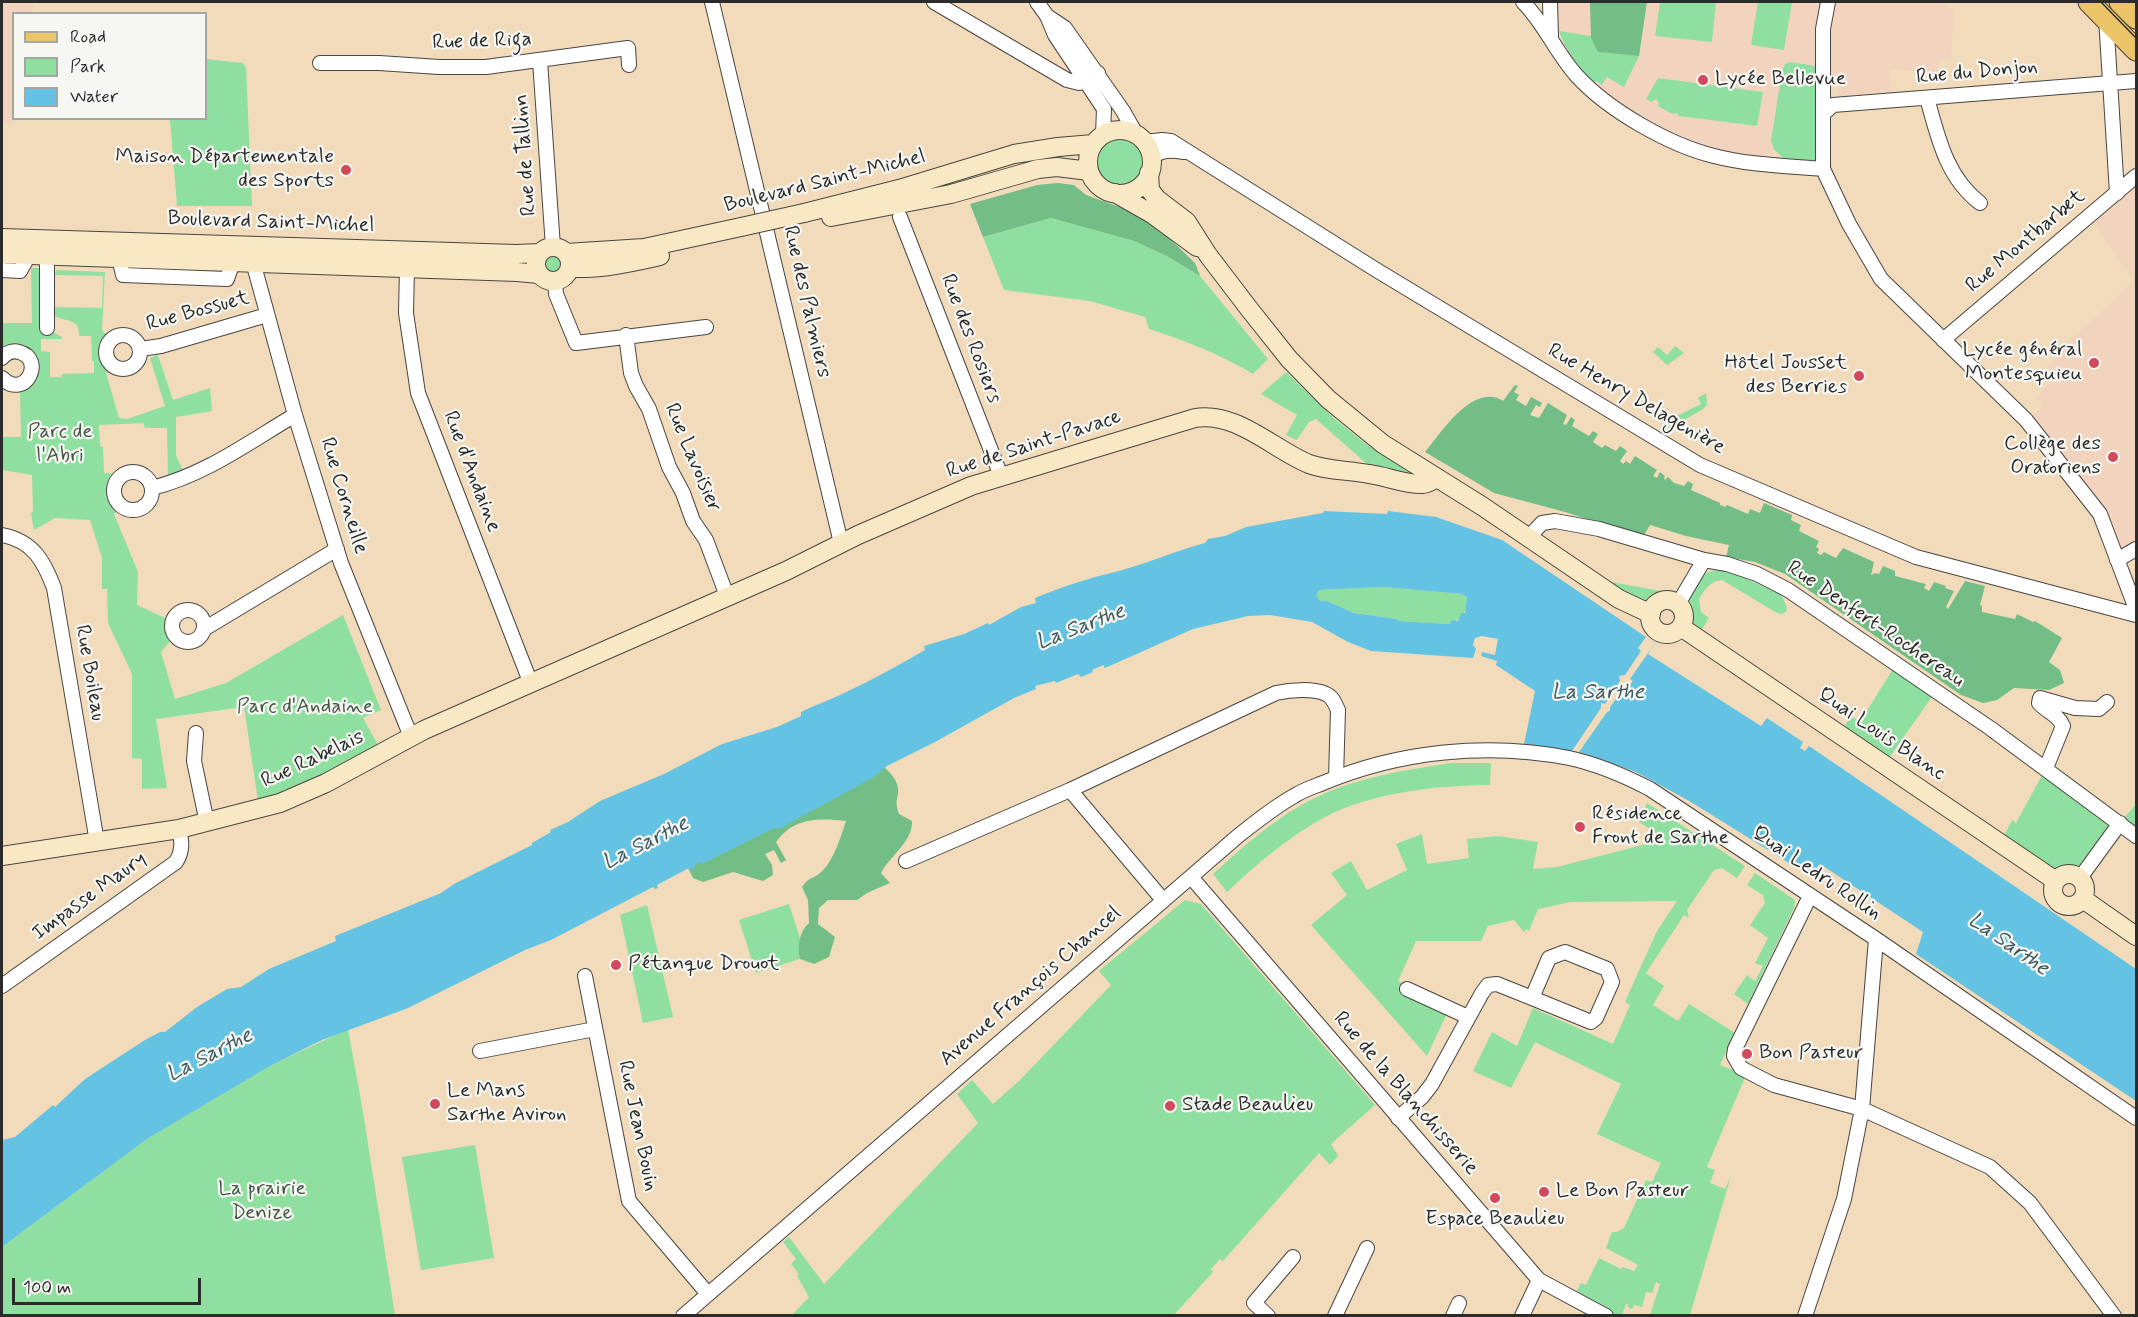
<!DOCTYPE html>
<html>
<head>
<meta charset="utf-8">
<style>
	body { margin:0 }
	#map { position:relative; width:2138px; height:1317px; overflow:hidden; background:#f1dbbb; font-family:Mynerve,sans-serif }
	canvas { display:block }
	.frame { position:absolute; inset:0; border:3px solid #2b2b2b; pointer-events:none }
	.legend { position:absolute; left:12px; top:12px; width:195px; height:108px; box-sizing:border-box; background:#f6f6f2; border:2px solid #a5a5a2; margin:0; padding:8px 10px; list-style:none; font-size:18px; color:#2b2b2b }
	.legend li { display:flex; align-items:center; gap:12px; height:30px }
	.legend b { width:30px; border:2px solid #a5a5a2 }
	.scale { position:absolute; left:12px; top:1278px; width:189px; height:27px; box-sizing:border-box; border:3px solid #2b2b2b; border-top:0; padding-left:8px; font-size:18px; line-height:21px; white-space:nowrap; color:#2b2b2b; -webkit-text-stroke:4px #f6f6f2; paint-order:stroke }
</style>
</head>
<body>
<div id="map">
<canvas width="2138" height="1317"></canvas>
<div class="frame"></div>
<ul class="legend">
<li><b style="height:8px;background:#edc569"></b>Road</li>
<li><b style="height:16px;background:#8fe0a0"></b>Park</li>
<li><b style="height:16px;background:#64c3e2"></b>Water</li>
</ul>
<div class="scale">100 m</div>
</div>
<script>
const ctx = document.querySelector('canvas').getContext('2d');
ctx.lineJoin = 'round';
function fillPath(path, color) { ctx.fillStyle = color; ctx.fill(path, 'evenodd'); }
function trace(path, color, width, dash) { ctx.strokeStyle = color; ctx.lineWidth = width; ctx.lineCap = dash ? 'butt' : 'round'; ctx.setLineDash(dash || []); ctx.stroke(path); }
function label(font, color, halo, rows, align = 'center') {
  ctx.font = font + ' Mynerve,sans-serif'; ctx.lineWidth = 4.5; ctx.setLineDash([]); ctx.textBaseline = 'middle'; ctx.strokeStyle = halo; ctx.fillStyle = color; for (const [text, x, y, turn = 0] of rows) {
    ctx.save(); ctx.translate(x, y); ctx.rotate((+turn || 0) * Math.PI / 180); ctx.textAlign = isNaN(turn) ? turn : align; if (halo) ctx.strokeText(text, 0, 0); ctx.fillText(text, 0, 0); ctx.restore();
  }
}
fillPath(new Path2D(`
	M2 2H34L33 13 14 14V118L17 119 13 124 2 123Z
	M1556 2H1820L1815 28V150L1774 149 1764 158 1716 150 1664 129 1599 90 1562 40 1556 22Z
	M1835 2H1944L1943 4 1953 11 1955 27H1953L1951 59 1941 58 1937 74 1890 69 1891 93 1838 97 1837 83H1831L1830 63V45Z
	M2136 184V541L2121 548 2104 507 2088 485 2032 417 2043 405 2036 398 2051 383 2041 372 2062 354 2060 350 2134 281 2093 221Z`), '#f2d4be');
fillPath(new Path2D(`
	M1660 2H1716L1712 42 1655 36Z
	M1758 2H1792L1784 50 1751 45Z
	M1559 31 1591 36 1598 52 1639 56 1624 87 1607 77 1602 85 1597 81 1593 84C1579 69 1566 51 1559 31Z
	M206 59 243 63 246 68 252 206H177L170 119 206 118Z
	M1790 62 1815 66V160H1785L1774 149 1771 141 1782 71 1785 64Z
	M1658 78 1763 92 1757 126 1679 116 1677 113 1672 114 1658 106 1659 103 1656 99 1651 102 1646 99Z
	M1095 162a25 25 0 1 1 50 0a25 25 0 1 1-50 0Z
	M1051 218 1134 241 1167 256 1200 276 1268 359 1253 374C1220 354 1186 341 1149 329L1145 317 1090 301 1004 290 983 237Z
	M542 264a11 11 0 1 1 22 0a11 11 0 1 1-22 0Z
	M31 268H41L51 331 62 337V339H41V351L50 352V377H62V374L94 373V361H92L91 336H79C80 318 66 322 54 316L52 307 102 308 103 276 55 275 56 270 105 272 102 329 104 333H119C105 343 99 357 115 370L106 373 119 418 127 419 165 406 150 358 158 355 173 400 210 388 212 411 176 417V456L183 470 168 477 167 428H145L143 423 99 425 100 446 103 447 104 473 118 474C112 490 112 493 120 508L114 514 138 572 137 605 167 619 172 639 161 652 175 699 226 683 343 615 381 710 363 718 378 745 314 780 258 801 244 707 156 719 167 788 142 789V759L132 758V674L108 623 107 589H102V558L90 520 55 518 34 530 31 514 33 511 32 475 2 470V437H21L20 388 32 356 2 354V323H32Z
	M1675 346 1684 353 1667 365 1653 352 1658 347 1667 355Z
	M1286 372 1336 420 1366 444 1412 474 1368 465 1316 419 1309 422 1297 440 1286 435 1297 415 1261 394Z
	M1706 393 1707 405 1703 409 1664 432 1660 429 1674 422 1672 418 1701 404 1698 398Z
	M1722 570 1734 573 1781 594 1787 608 1786 612 1781 614 1775 612 1722 580C1710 581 1705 589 1699 599L1701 612 1709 618 1701 631C1697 628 1692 625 1690 622 1680 605 1694 575 1712 571 1716 570 1719 570 1722 570Z
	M1611 582 1672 593 1661 595 1647 603 1639 601Z
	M1384 587 1462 594 1467 597C1468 610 1462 619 1450 624L1397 621V619L1354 613 1327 601H1319L1316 596 1319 590Z
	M1896 664 1936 691 1889 758 1843 728 1851 716 1860 722Z
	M1451 763H1491L1490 785C1440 785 1369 793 1325 817 1288 837 1257 864 1227 892L1213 874C1244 846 1278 815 1317 797 1358 777 1406 770 1451 763Z
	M2046 768 2120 823 2136 804V836L2120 823 2077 876 2070 874 2061 876 2004 836 2012 820 2016 823Z
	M1647 803 1745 866 1737 878 1722 868 1714 870 1687 910 1689 918 1684 915 1646 973 1664 986 1653 1005 1678 1021 1689 1004 1735 1033 1720 1065 1746 1075 1707 1167 1715 1170 1710 1183 1725 1189 1731 1176 1690 1315H1650L1660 1284 1656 1282 1652 1293 1646 1292 1642 1307 1634 1305 1632 1309 1627 1307 1628 1304H1626L1622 1315H1615L1575 1294 1581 1283 1586 1285 1599 1258 1621 1269 1623 1267 1634 1271 1638 1265 1606 1248 1612 1232H1617L1624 1228 1646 1180 1652 1182 1661 1163 1597 1134 1621 1084 1535 1042 1511 1088 1473 1071 1492 1032 1517 1046 1533 1008 1613 1044 1630 1005 1625 1002 1628 995 1657 931 1677 901 1571 902 1538 909 1529 931 1526 929 1524 932 1514 920 1488 926 1481 941H1416L1398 981 1451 1005 1427 1056 1311 925 1347 895 1331 873 1351 861 1367 890 1407 870 1396 844 1422 834 1427 864 1469 858 1467 839 1498 836 1538 842 1533 869 1557 867 1666 839 1639 822Z
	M1755 873 1795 900 1794 908 1748 1004 1734 994 1747 975 1755 981 1763 966 1755 963 1768 938 1750 925 1765 903 1763 895 1747 885Z
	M1185 900 1201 904 1375 1105 1331 1144 1338 1156 1330 1165 1319 1153 1223 1261 1220 1259 1211 1269 1213 1272 1174 1315H792L809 1297 797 1276 799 1274 791 1264 796 1259 783 1242 789 1237 824 1284 978 1123 957 1094 972 1080 993 1104 1020 1080 1111 985 1099 971Z
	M789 904 806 957 756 973 739 920Z
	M647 905 673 1017 643 1023 620 915Z
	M348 1029 362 1106 395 1315H2V1247L147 1139 270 1066Z
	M475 1145 494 1258 421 1270 402 1157Z`), '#8fe0a0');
fillPath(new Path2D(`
	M1590 2H1647L1639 56 1598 52 1591 38Z
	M1058 183 1074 185 1086 195 1136 213 1170 239 1195 263 1200 276 1167 256 1134 241 1051 218 983 237 970 204 1037 185Z
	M1515 385 1518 386 1514 392 1519 395 1516 400 1526 406 1531 397 1542 403 1540 407 1536 405 1530 415 1539 418 1548 403 1567 415 1563 424 1566 425 1571 417 1575 420 1572 426 1589 436 1593 431 1598 434 1593 442 1602 448 1605 445 1616 451 1620 446 1627 451 1620 461 1623 464 1626 461 1630 464 1635 456 1657 470 1653 476 1657 478 1660 472 1665 476 1664 478 1665 480 1668 477 1674 483 1684 486 1688 481 1693 484 1691 490 1720 503V505L1725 507 1727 505 1748 514 1750 509 1760 513 1764 503 1792 515 1791 520 1801 525 1799 531 1819 541 1816 547 1819 549 1817 553 1821 555 1824 552 1836 558 1843 548 1874 562 1871 575 1875 573 1879 574 1883 566 1895 571V576L1926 584 1924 588 1929 591 1934 582 1946 586 1945 588 1954 591 1946 607 1948 609 1965 581 1985 586 1980 605 1982 606V612L2015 619 2017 614 2033 622 2035 621 2062 638 2049 662 2060 670 2064 683 2049 690 2014 688 1997 700 1983 703 1961 695 1785 574 1755 562 1726 557 1729 545 1686 536 1650 525 1643 537 1565 512 1494 493 1425 452C1441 433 1473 382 1503 401Z
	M877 761C887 770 900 779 898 794 896 802 896 806 899 814L912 821C913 841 890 856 881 873L890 883 867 893 857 900H828L819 908 818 924 835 937 829 957 814 964 800 959C797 946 799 932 809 923L808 900 802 887C810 876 812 880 820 873 833 863 841 836 846 821 819 818 794 817 776 842L786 860 781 863 774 850 765 854 772 865 773 875 763 881 733 872 703 882 693 878 686 864Z`), '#73be86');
fillPath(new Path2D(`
	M1324 511 1387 514 1388 511 1436 517 1502 540 1655 643 1648 654 1761 726 1767 718 1803 742 1800 748 1805 751 1809 746 2136 969V1101L1916 954 1923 932 1820 864 1810 876 1691 802 1636 772 1583 753 1524 744 1535 691 1496 665 1497 661 1481 656 1482 652 1495 655 1498 639 1482 636 1475 638 1473 645 1476 649 1473 658 1371 651 1348 642 1312 622 1270 615 1248 616 1193 629 1105 668 1103 665 1092 670 1093 672 1081 677 1078 674 1056 683 1055 681 1035 686 1036 689 1014 698 935 742 887 766 872 778 779 829 774 828 702 864 700 862 696 864V866L690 870 689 868 657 885 658 888 655 889 653 887 551 940 525 950 408 1008 322 1040 270 1066 147 1139 2 1247V1140L15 1137 53 1105 55 1107 85 1079 145 1040 160 1032H165L197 1007 227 989 241 987 269 969 336 941 335 936 441 893 454 884 532 845V843L551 832 550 830 568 822 600 801 664 774 722 744 777 727 801 716V712C815 705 830 700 844 693 872 680 899 665 925 650L924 646 964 634 988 623 989 625 1021 607 1036 603 1035 598C1061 587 1089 578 1115 572 1146 564 1175 551 1205 543L1208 539 1225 536 1246 527 1323 513ZM1384 587 1462 594 1467 597 1465 613H1461L1458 621 1451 620 1450 624 1398 621 1397 619 1354 613 1327 601H1320L1316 596 1319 590Z`), '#64c3e2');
fillPath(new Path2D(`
	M1646 637 1655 643 1630 679 1633 681 1629 686 1626 685 1610 707V711L1607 712 1579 752 1572 751 1601 708V703L1605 704 1620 681 1619 676 1625 675 1641 651 1638 648Z`), '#f1dbbb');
const street = new Path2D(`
	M712 2 841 543
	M934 2 1067 80 1079 83 1098 73
	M1037 2 1047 16 1055 35 1104 109 1103 134
	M1523 2C1545 24 1556 53 1577 76 1608 110 1669 145 1714 156 1749 165 1787 166 1823 169
	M1550 2 1551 37
	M1828 2 1823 29V169L1849 224 1881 279 2026 420 2100 514 2136 609
	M1047 16 1065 28 1123 111 1136 134
	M2106 18 2117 193
	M540 61 553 247
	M320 63H379L439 67H486L628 48 629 65
	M1927 98C1938 137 1946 177 1980 203
	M1824 113 1833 105 2136 81
	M1145 142 1162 140 1171 141 1378 271 1700 465 1916 557 2136 615
	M1151 159C1160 149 1171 150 1184 152
	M900 217 1001 476
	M47 255V328
	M119 258 123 275 227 279 233 262
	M253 262 295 415 341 563 411 737
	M407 268 406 313 418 393 531 684
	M2 270 20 271 29 255
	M555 281 556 294 576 343 706 327
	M106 352a17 17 0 1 1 34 0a17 17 0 1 1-34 0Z
	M626 335 631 373 636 386 649 409 669 467 683 493 693 521 706 540 727 596
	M1943 340 2136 176
	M140 349 161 346 267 315
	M2 358C6 353 12 350 19 352 46 359 25 401 2 378
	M114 491a19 19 0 1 1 38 0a19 19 0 1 1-38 0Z
	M152 488C205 475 249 442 295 415
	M2 535C33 541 44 561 54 588L97 842
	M1528 538 1542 523 1555 521 1599 529 1704 560 1727 564 1757 574 1788 590 1990 728 2136 836
	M2117 560 2136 549
	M1678 604 1704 560
	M172 626a16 16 0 1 1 32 0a16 16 0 1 1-32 0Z
	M204 629 337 549
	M196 733 194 761 207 823
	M2046 768 2063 726C2058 714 2047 712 2039 703L2040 698 2075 708 2099 709 2107 702
	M1070 790 1163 900
	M906 861 1070 790 1276 693C1290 690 1313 688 1326 694 1333 697 1335 704 1338 710L1336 778
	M1191 877 1539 1280 1606 1316
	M2080 878 2120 823
	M1810 896 1735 1049 1734 1056 1741 1068 1774 1085 1862 1109 1990 1167 2030 1203 2114 1316
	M1565 952 1607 969 1612 982 1596 1018 1591 1022 1532 998 1549 958Z
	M585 976 629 1201 708 1294
	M2 986 176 862C183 851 182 842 179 829
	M1407 989 1468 1017
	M480 1051 595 1029
	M1398 1118 1422 1097 1432 1084 1482 993 1488 985 1497 984 1532 998
	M683 1316 1238 836C1256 822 1274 807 1294 796 1303 790 1313 787 1323 783 1399 751 1488 742 1569 758 1597 764 1625 776 1650 789L1876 939 2136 1118
	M1268 1316 1254 1303 1293 1257
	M1335 1316 1367 1248
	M1453 1316 1459 1303
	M1522 1316 1539 1280
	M1805 1316 1844 1199 1862 1109 1876 939`);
const secondary = new Path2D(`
	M1088 162a32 32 0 1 1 64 0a32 32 0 1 1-64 0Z
	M1149 173 1150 190 1157 199 1187 222 1208 255 1250 310 1289 359 1328 399 1383 444 1482 506 1619 599 1651 614
	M1115 193 1152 214 1197 247
	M804 213 899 189 1014 154 1058 147 1093 144
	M831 217 951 194 1038 169 1057 167 1089 171
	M2 238 517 254 539 253
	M536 264a17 17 0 1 1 34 0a17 17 0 1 1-34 0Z
	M566 253 644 248 741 227
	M2 254 517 272 539 274
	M570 268C601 269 630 263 660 256
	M1650 617a17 17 0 1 1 34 0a17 17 0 1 1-34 0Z
	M1681 627 2056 881
	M2 856 179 829 280 803 326 783 424 730 786 571 858 535 971 486 1195 418C1236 411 1273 449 1309 464 1328 471 1349 470 1369 474 1386 476 1406 485 1423 484 1429 483 1432 481 1436 478
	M2053 890a16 16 0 1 1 32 0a16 16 0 1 1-32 0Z
	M2083 899 2136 936`);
const primary = new Path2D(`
	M2089 2 2136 50
	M2120 2 2136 18`);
trace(street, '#494541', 16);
trace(secondary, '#494541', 20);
trace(primary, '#494541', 23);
trace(street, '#fff', 14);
trace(secondary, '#f8e8c3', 18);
trace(primary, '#edc569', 21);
trace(new Path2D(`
	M2101 2 2136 38`), '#2b2b2b', 1.5);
const secondaryBridge = new Path2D(`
	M741 227 804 213`);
trace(secondaryBridge, '#494541', 20, []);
trace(secondaryBridge, '#f8e8c3', 18);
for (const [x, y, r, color] of [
	[1703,80,6,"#d1495b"],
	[346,170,6,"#d1495b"],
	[2094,363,6,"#d1495b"],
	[1859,376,6,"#d1495b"],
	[2113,457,6,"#d1495b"],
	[1580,827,6,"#d1495b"],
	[616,965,6,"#d1495b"],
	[1747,1054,6,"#d1495b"],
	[435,1104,6,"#d1495b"],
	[1170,1106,6,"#d1495b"],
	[1544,1192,6,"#d1495b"],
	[1495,1198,6,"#d1495b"]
]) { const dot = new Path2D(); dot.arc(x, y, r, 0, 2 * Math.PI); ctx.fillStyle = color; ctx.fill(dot); trace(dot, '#f6f6f2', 2); }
label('21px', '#2b2b2b', '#f6f6f2', [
	["Rue de Riga",482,42,-2],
	["Rue du Donjon",1977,73,-5],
	["Rue de Tallinn",526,155,-94],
	["Boulevard Saint-Michel",825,182,-14],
	["Boulevard Saint-Michel",271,223,2],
	["Rue Montbarbet",2026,242,-40],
	["Rue des Palmiers",806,302,77],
	["Rue Bossuet",198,312,-15],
	["Rue des Rosiers",970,339,69],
	["Rue Henry Delagenière",1636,400,30],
	["Rue de Saint-Pavace",1034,445,-18],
	["Rue Lavoisier",692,458,67],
	["Rue d'Andaine",471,472,69],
	["Rue Corneille",343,496,73],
	["Rue Denfert-Rochereau",1875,625,34],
	["Rue Boileau",89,673,80],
	["Quai Louis Blanc",1881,735,34],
	["Rue Rabelais",313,760,-25],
	["Quai Ledru Rollin",1816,874,34],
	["Impasse Maury",90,897,-36],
	["Avenue François Chancel",1031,987,-41],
	["Rue de la Blanchisserie",1405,1094,49],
	["Rue Jean Bouin",637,1126,78]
]);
label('21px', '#2b2b2b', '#f6f6f2', [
	["Lycée Bellevue",1715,80],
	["Maison Départementale",334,158,"right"],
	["des Sports",334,182,"right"],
	["Lycée général",2082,351,"right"],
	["Montesquieu",2082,375,"right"],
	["Hôtel Jousset",1847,364,"right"],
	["des Berries",1847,388,"right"],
	["Collège des",2101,445,"right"],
	["Oratoriens",2101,469,"right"],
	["Résidence",1592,815],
	["Front de Sarthe",1592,839],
	["Pétanque Drouot",628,965],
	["Bon Pasteur",1759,1054],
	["Le Mans",447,1092],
	["Sarthe Aviron",447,1116],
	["Stade Beaulieu",1182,1106],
	["Le Bon Pasteur",1556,1192],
	["Espace Beaulieu",1495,1220,"center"]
], 'left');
label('21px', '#445848', '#f6f6f2', [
	["Parc de",60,433],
	["l'Abri",60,457],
	["Parc d'Andaine",305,708],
	["La prairie",262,1190],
	["Denize",262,1214]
]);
label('italic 22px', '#3c5962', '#f6f6f2', [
	["La Sarthe",1081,628,-21],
	["La Sarthe",1598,693],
	["La Sarthe",646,844,-27],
	["La Sarthe",2008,945,35],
	["La Sarthe",210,1056,-27]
]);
</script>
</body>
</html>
